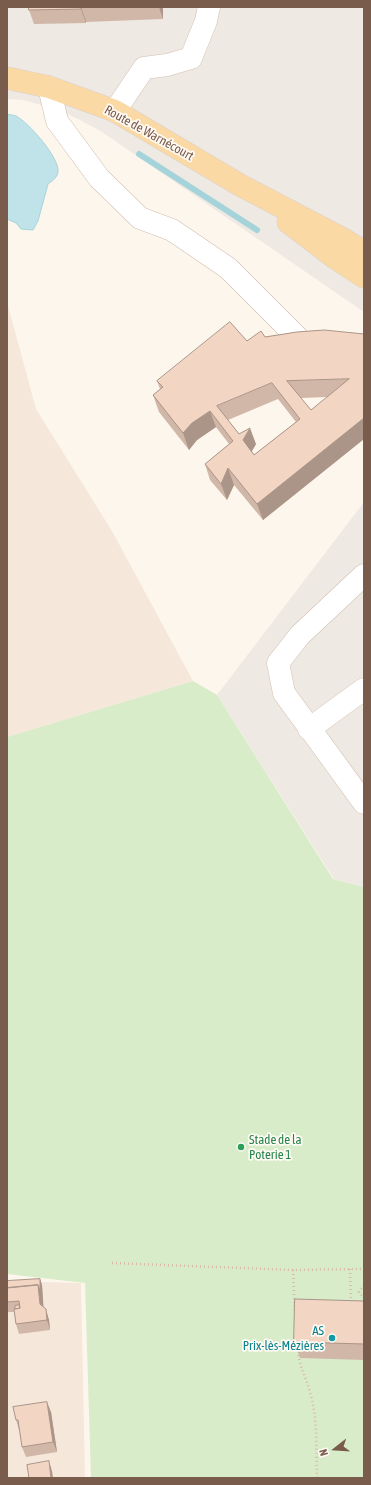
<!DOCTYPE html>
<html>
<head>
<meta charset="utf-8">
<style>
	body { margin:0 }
	#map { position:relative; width:371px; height:1485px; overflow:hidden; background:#fdf6ec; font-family:"Asap Condensed",sans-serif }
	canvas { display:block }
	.frame { position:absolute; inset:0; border:8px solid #7a5c4d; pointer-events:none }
	.north { position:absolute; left:315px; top:1429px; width:40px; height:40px; -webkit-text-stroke:3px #fffaf3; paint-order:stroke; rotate:253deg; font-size:11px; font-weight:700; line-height:16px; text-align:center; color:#7a5c4d }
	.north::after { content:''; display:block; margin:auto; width:14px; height:18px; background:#7a5c4d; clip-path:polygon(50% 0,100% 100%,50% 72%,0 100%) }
</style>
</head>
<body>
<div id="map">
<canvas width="371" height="1485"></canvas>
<div class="frame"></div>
<div class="north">N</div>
</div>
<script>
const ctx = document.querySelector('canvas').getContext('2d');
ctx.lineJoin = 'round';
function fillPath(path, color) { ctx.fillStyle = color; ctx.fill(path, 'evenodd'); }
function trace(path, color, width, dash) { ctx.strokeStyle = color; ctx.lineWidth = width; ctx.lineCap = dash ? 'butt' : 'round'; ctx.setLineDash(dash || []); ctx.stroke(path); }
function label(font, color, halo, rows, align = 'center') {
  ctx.font = font + ' "Asap Condensed",sans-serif'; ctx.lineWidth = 3.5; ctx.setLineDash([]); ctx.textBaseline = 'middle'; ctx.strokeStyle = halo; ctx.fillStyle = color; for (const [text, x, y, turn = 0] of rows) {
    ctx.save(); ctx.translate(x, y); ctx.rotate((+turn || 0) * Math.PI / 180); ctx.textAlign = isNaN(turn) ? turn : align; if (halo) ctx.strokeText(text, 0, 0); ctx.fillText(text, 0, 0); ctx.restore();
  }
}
fillPath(new Path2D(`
	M7 302 36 409 112 531 193 681 7 737Z
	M7 1281 81 1283 85 1478H7Z`), '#f5e8da');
fillPath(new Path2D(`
	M7 7H364V312L102 132 76 118 49 107 23 100 7 99Z
	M364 502V887L334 879 217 695Z`), '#efe9e4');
fillPath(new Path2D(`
	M193 681 217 695 333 879 364 887V1478H91L85 1283 7 1274V737Z`), '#d8ecc9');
const water = new Path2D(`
	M7 114C10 115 14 115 16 116 28 122 60 158 58 172 57 178 52 181 48 184L38 221 33 230 21 229 16 223 7 219Z`);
fillPath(water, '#bfe3e8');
trace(water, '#a5d3da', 1);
trace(new Path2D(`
	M139 154 257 230`), '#a5d3da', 6);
const minor = new Path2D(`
	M49 87 57 121 99 178 140 218 172 230 228 268 297 337
	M115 111 144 68 167 65 191 58 206 21 209 7
	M364 575 300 635 278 663 284 693 364 803
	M309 729 364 689`);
const major = new Path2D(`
	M7 78 49 87 115 111 240 185 345 240 364 252
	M288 222 335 258 364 277`);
trace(minor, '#d1beb0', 23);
trace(major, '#dad1cd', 23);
trace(new Path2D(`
	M112 1263 293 1270 364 1269
	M350 1269 351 1304
	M293 1270 295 1312
	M364 1285 359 1292 364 1298
	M298 1351C299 1366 306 1377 310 1392 318 1419 316 1450 317 1478`), '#d9b8a5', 2.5, [1, 3]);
trace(minor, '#fff', 22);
trace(major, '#fbd9a5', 22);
fillPath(new Path2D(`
	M29 7H163V19L86 22V21V23L34 24 29 10Z
	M364 334V439L263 520 234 485 227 500 210 480 205 464 229 444 216 427 197 440 189 450 159 412 153 395 160 389 157 381 247 341 265 337ZM328 397 311 410 301 398ZM278 399 296 422 254 455 252 451 256 444 239 434 228 420Z
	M40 1279 42 1285 43 1307 49 1320 50 1330 19 1334 16 1324 14 1312H7V1281Z
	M364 1301V1360L300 1358 294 1342Z
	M51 1412 57 1452 26 1457 22 1447 20 1430H19L16 1420Z`), '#d1b7a8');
fillPath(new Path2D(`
	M81 7 86 21V23L81 9Z
	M159 7H163V19Z
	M210 411 216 427 197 440 189 450 183 433 192 423Z
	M364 418V439L263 520 257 504Z
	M250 428 256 444 249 456 243 440Z
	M228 468 234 485 227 500 221 484Z
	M40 1279 42 1285 44 1314 40 1304 38 1285Z
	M46 1309 49 1320 50 1330 47 1320Z
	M47 1402 51 1412 57 1452 53 1442Z
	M49 1461 52 1471 53 1478H51Z`), '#aa9588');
const building = new Path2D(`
	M29 7H81V9L29 10Z
	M230 322 247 341 261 331 265 337 297 332 324 330 364 334V418L257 504 228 468 221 484 205 464 233 441 210 411 192 423 183 433 153 395 163 387 157 381ZM349 379 311 410 287 381ZM272 383 300 419 254 455 243 440 250 428 239 434 217 406Z
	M40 1279V1290L38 1285 7 1288V1281Z
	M38 1285 40 1304 46 1309 47 1320 16 1324 14 1309 20 1308 19 1301 7 1302V1288Z
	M295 1299 364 1301V1344L294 1342Z
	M19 1305 20 1308 15 1309V1306Z
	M47 1402 53 1442 22 1447 18 1420H16L13 1407Z
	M49 1461 51 1478H29L27 1465Z`);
fillPath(building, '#f3d5c3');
trace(building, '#aa9588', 1);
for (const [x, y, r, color] of [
	[241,1147,4,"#2e9e5b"],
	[332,1338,4,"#0f9aa8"]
]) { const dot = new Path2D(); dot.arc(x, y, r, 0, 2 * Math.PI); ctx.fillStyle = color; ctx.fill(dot); trace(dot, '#fffaf3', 1.5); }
label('13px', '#7a5c4d', '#fffaf3', [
	["Route de Warnécourt",149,133,29]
]);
label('13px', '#27864d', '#fffaf3', [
	["Stade de la",249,1140],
	["Poterie 1",249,1155]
], 'left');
label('13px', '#0d838f', '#fffaf3', [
	["AS",324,1331],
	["Prix-lès-Mézières",324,1346]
], 'right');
</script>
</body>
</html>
